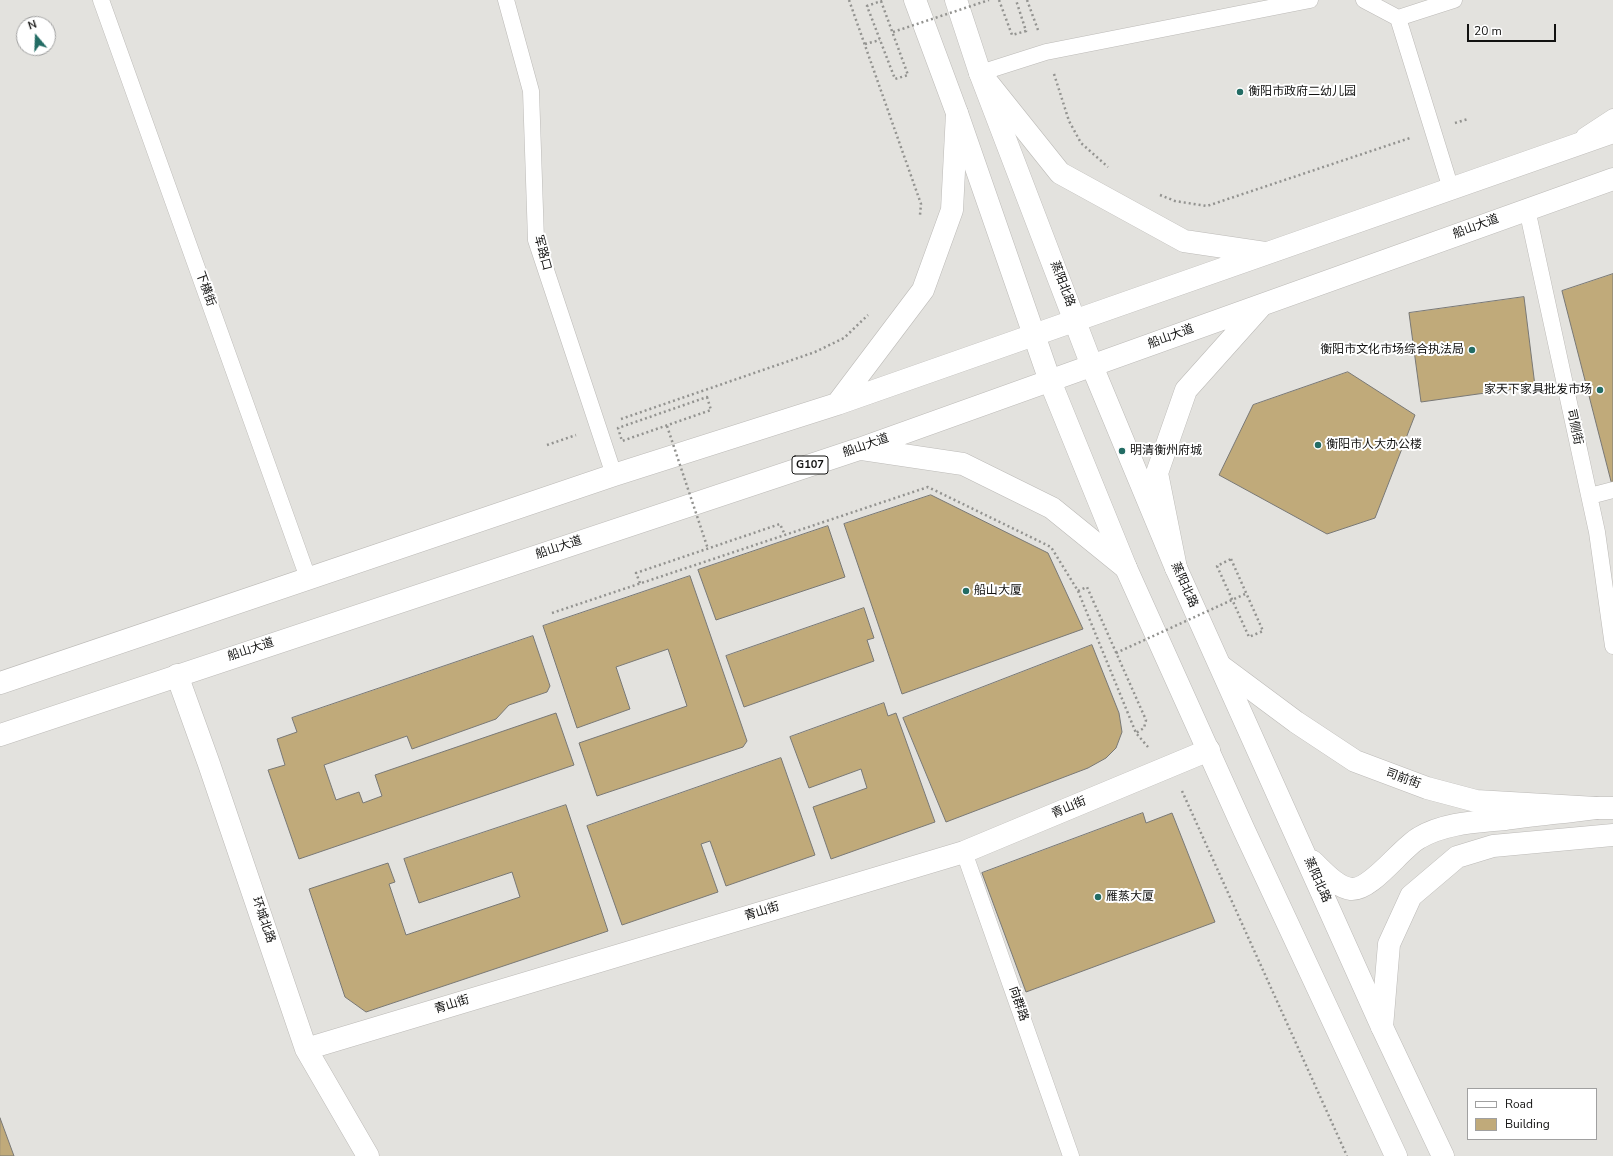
<!DOCTYPE html>
<html>
<head>
<meta charset="utf-8">
<style>
	body { margin:0 }
	#map { position:relative; width:1613px; height:1156px; overflow:hidden; background:#e3e2de; font-family:"Nunito Sans",sans-serif }
	canvas { display:block }
	.legend { position:absolute; left:1467px; top:1088px; width:130px; height:52px; box-sizing:border-box; background:#fff; border:1px solid #a0a0a0; margin:0; padding:5px 7px; list-style:none; font-size:12px; color:#121211 }
	.legend li { display:flex; align-items:center; gap:8px; height:20px }
	.legend b { width:20px; border:1px solid #a0a0a0 }
	.north { position:absolute; left:16px; top:16px; width:40px; height:40px; box-sizing:border-box; background:#fff; border:1px solid #a0a0a0; border-radius:50%; rotate:341deg; font-size:11px; font-weight:700; line-height:16px; text-align:center; color:#121211 }
	.north::after { content:''; display:block; margin:auto; width:14px; height:18px; background:#236c64; clip-path:polygon(50% 0,100% 100%,50% 72%,0 100%) }
	.scale { position:absolute; left:1467px; top:24px; width:89px; height:18px; box-sizing:border-box; border:2px solid #121211; border-top:0; padding-left:5px; font-size:12px; line-height:14px; white-space:nowrap; color:#121211; -webkit-text-stroke:3px #fff; paint-order:stroke }
</style>
</head>
<body>
<div id="map">
<canvas width="1613" height="1156"></canvas>
<ul class="legend">
<li><b style="height:5px;background:#fff"></b>Road</li>
<li><b style="height:11px;background:#c0aa7a"></b>Building</li>
</ul>
<div class="north">N</div>
<div class="scale">20 m</div>
</div>
<script>
const ctx = document.querySelector('canvas').getContext('2d');
ctx.lineJoin = 'round';
function fillPath(path, color) { ctx.fillStyle = color; ctx.fill(path, 'evenodd'); }
function trace(path, color, width, dash) { ctx.strokeStyle = color; ctx.lineWidth = width; ctx.lineCap = dash ? 'butt' : 'round'; ctx.setLineDash(dash || []); ctx.stroke(path); }
function label(font, color, halo, rows, align = 'center') {
  ctx.font = font + ' "Nunito Sans","Noto Sans SC",sans-serif'; ctx.lineWidth = 4; ctx.setLineDash([]); ctx.textBaseline = 'middle'; ctx.strokeStyle = halo; ctx.fillStyle = color; for (const [text, x, y, turn = 0] of rows) {
    ctx.save(); ctx.translate(x, y); ctx.rotate((+turn || 0) * Math.PI / 180); ctx.textAlign = isNaN(turn) ? turn : align; if (halo) ctx.strokeText(text, 0, 0); ctx.fillText(text, 0, 0); ctx.restore();
  }
}
const building = new Path2D(`
	M1613 274V489L1562 291Z
	M1524 297 1535 386 1421 402 1409 313Z
	M1348 372 1415 415 1375 518 1327 534 1219 475 1253 405Z
	M931 495 1048 553 1083 629 902 694 844 524Z
	M828 526 845 577 716 620 698 570Z
	M690 576 747 741 743 747 597 796 579 743 687 706 668 649 616 667 630 709 577 728 543 626Z
	M864 608 874 638 867 640 874 661 744 707 726 656Z
	M533 636 550 686 547 692 509 705 496 719 412 749 407 736 324 765 336 800 359 792 363 803 382 796 375 775 556 713 574 765 299 859 268 770 285 765 277 739 297 732 292 718Z
	M1092 645 1119 713 1122 732 1116 748 1106 758 1088 768 946 822 903 718Z
	M884 703 888 716 896 713 935 822 831 859 813 807 867 788 861 769 809 788 790 737Z
	M781 758 815 855 726 886 710 841 701 844 718 892 622 925 587 826Z
	M566 805 608 931 366 1012 345 997 309 889 388 863 395 882 389 884 406 935 520 897 512 872 419 903 404 859Z
	M1143 813 1146 823 1172 813 1215 922 1026 992 982 873Z
	M0 1118 14 1156H0Z`);
fillPath(building, '#c0aa7a');
trace(building, '#797875', 1);
const lane = new Path2D(`
	M101 0 308 578
	M506 0 531 91 536 240 614 475
	M1364 0 1398 18 1454 0
	M1398 18 1451 189
	M980 73 1046 52 1310 0
	M1584 136 1613 117
	M1527 209 1597 532 1613 646
	M1590 496 1613 490
	M964 852 1071 1156`);
const secondary = new Path2D(`
	M1222 667 1296 722 1355 761 1427 788 1476 801 1596 808H1613
	M177 675 209 764 306 1049 368 1156
	M1382 1027 1389 944 1411 896 1457 857 1493 846 1613 835
	M306 1049 964 852 1209 750`);
const primary = new Path2D(`
	M915 0 957 113 1050 381 1126 568 1244 830 1396 1156
	M956 0 980 73 1092 366 1176 568 1382 1027 1443 1156
	M1312 861C1323 871 1336 887 1351 889 1371 891 1401 848 1419 838 1444 823 1476 822 1505 819 1535 815 1565 812 1596 808`);
const highway = new Path2D(`
	M980 73 1060 173 1184 241 1265 253
	M837 404 923 290 952 210 957 113
	M862 449 963 464 1052 508 1126 568
	M1176 568 1157 473 1186 390 1262 305
	M0 683 614 475 837 404 1613 132
	M0 735 859 449 1613 179`);
trace(lane, '#bcbab7', 17);
trace(secondary, '#bcbab7', 23);
trace(primary, '#bcbab7', 23);
trace(highway, '#bcbab7', 23);
trace(new Path2D(`
	M849 0 921 204 920 215
	M999 0 1012 35 1026 31 1016 0
	M1027 0 1038 30
	M881 1 908 75 895 79 867 6Z
	M865 44 880 40
	M1054 74 1069 121 1081 143 1108 167
	M1455 123 1468 119
	M1160 195 1175 201 1207 206 1410 138
	M707 397 711 410 622 441 618 428Z
	M621 419 815 352 844 338 868 315
	M547 445 576 435
	M1231 559 1263 631 1249 637 1217 566Z
	M640 583 636 573 780 524 785 535
	M1078 591 1087 587 1146 720 1144 728 1136 733
	M552 613 928 487 1051 547 1078 591 1136 733 1148 747
	M1182 791 1347 1156`), '#939390', 2.5, [2, 3]);
trace(lane, '#fff', 16);
trace(secondary, '#fff', 22);
trace(primary, '#fff', 22);
trace(highway, '#fff', 22);
trace(new Path2D(`
	M893 32 989 0
	M667 426 708 549
	M1116 653 1245 594`), '#939390', 2.5, [2, 3]);
for (const [x, y, r, color] of [
	[1240,92,4,"#236c64"],
	[1472,350,4,"#236c64"],
	[1600,390,4,"#236c64"],
	[1318,445,4,"#236c64"],
	[1122,451,4,"#236c64"],
	[966,591,4,"#236c64"],
	[1098,897,4,"#236c64"]
]) { const dot = new Path2D(); dot.arc(x, y, r, 0, 2 * Math.PI); ctx.fillStyle = color; ctx.fill(dot); trace(dot, '#fff', 1.5); }
for (const [x, y, w] of [
	[810,465,36]
]) { const box = new Path2D(); box.roundRect(x - w / 2, y - 9, w, 18, 3); ctx.fillStyle = '#fff'; ctx.fill(box); trace(box, '#121211', 1); }
label('bold 11px', '#121211', null, [
	["G107",810,465]
]);
label('12px', '#121211', '#fff', [
	["衡阳市政府二幼儿园",1248,92],
	["衡阳市文化市场综合执法局",1464,350,"right"],
	["家天下家具批发市场",1592,390,"right"],
	["衡阳市人大办公楼",1326,445],
	["明清衡州府城",1130,451],
	["船山大厦",974,591],
	["雁蒸大厦",1106,897]
], 'left');
label('12px', '#121211', '#fff', [
	["船山大道",1476,227,-20],
	["军路口",542,253,75],
	["蒸阳北路",1062,284,69],
	["下横街",205,289,70],
	["船山大道",1171,337,-20],
	["司侧街",1574,427,78],
	["船山大道",866,446,-19],
	["船山大道",559,548,-18],
	["蒸阳北路",1184,585,66],
	["船山大道",251,650,-18],
	["司前街",1403,779,20],
	["青山街",1069,808,-23],
	["蒸阳北路",1317,880,66],
	["青山街",762,912,-17],
	["环城北路",263,920,71],
	["向群路",1018,1004,71],
	["青山街",452,1005,-17]
]);
</script>
</body>
</html>
